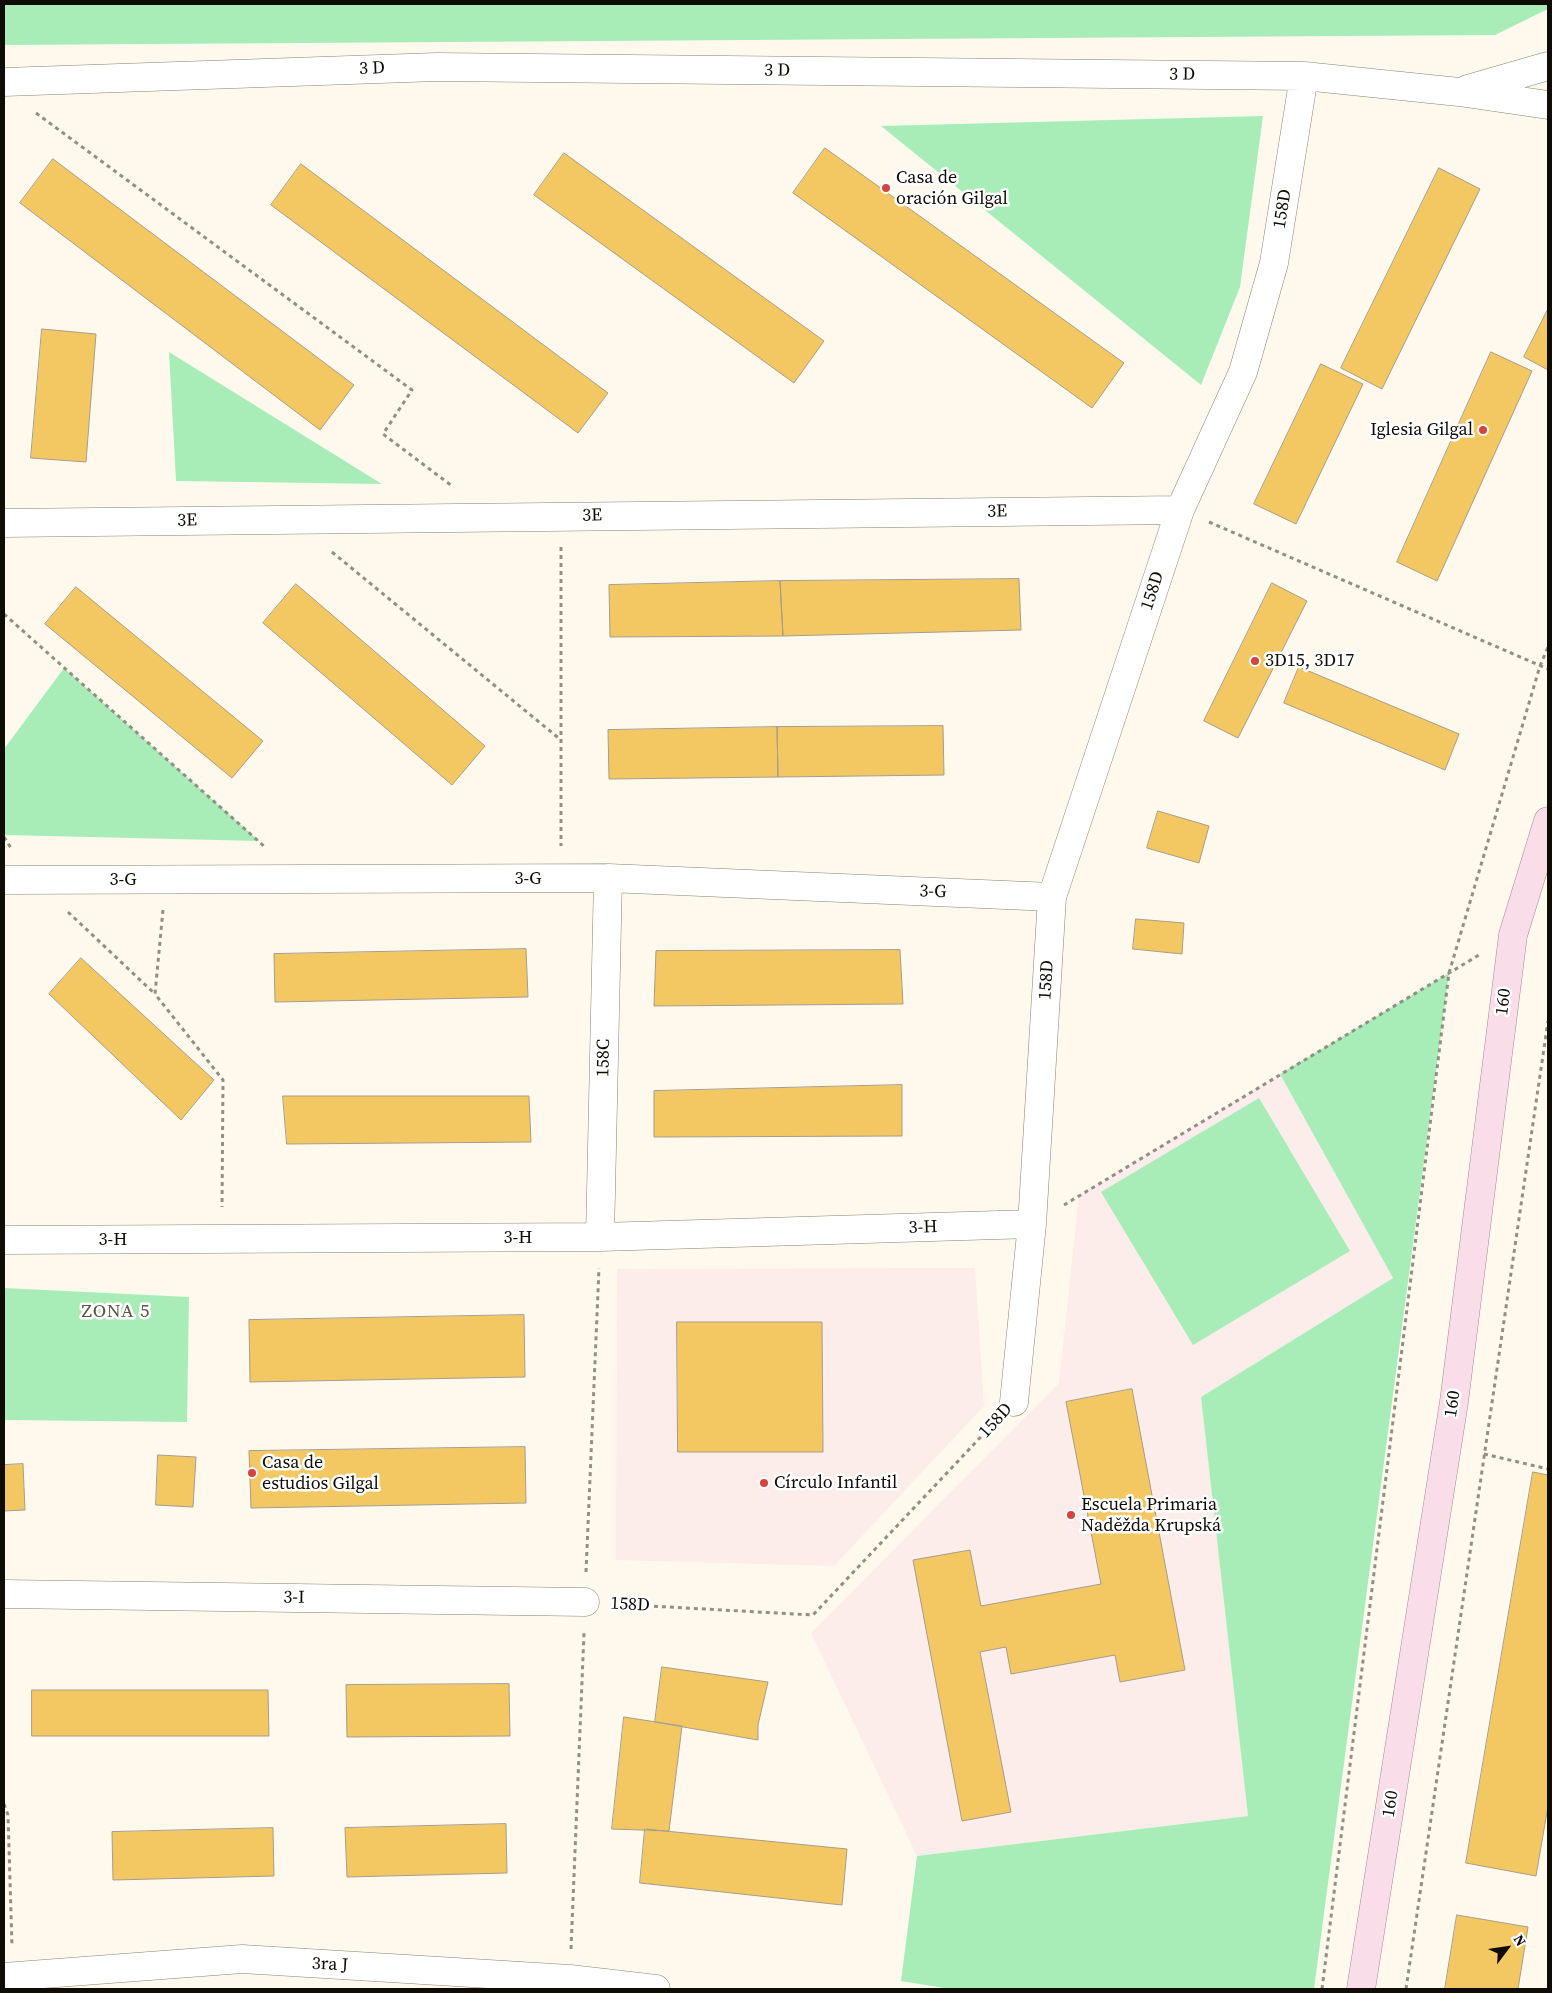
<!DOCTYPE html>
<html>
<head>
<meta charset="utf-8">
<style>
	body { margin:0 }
	#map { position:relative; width:1552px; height:1993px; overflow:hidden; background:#fff9ed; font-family:"Source Serif 4",serif }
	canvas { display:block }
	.frame { position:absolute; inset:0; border:5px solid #0f0c06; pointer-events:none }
	.north { position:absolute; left:1482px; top:1923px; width:50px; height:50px; -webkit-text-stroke:4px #fff; paint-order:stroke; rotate:59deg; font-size:14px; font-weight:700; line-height:20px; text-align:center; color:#0f0c06 }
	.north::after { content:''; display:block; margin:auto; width:18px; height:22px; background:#0f0c06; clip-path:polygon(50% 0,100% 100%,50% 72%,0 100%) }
</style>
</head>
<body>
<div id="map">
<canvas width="1552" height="1993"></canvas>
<div class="frame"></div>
<div class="north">N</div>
</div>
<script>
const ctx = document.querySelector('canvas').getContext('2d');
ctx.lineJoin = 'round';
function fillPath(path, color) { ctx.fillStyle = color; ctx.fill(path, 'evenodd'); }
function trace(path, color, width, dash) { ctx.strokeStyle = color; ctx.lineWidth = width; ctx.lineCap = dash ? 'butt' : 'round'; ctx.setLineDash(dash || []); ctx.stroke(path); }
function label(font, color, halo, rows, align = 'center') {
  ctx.font = font + ' "Source Serif 4",serif'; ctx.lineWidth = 5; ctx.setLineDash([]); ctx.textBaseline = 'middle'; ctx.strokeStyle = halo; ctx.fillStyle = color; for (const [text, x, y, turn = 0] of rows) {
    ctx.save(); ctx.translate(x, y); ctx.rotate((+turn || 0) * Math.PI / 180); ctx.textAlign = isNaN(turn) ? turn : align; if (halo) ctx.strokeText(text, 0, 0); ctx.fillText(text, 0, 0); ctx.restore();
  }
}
fillPath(new Path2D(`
	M1280 1074 1393 1278 1201 1397 1248 1816 917 1856 811 1633 1059 1383 1079 1196Z
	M975 1268 984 1406 834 1566 616 1560 617 1269Z`), '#fcecea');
fillPath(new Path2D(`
	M4 4H1548V9L1495 35 4 45Z
	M1263 116 1240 287 1201 385 881 126Z
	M169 352 382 484 176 481Z
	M64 668 259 841 4 835V749Z
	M1449 973 1314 1989H950L901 1981 917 1856 1248 1816 1201 1397 1393 1278 1280 1074Z
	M1259 1098 1350 1251 1193 1345 1101 1192Z
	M4 1288 189 1297 187 1422 4 1420Z`), '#a8edb8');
const building = new Path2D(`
	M825 148 1124 363 1092 408 793 193Z
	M564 153 824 341 794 383 534 195Z
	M53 159 354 385 320 430 20 203Z
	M301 164 608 393 578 433 271 205Z
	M1439 168 1480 189 1382 389 1341 368Z
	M1548 309V370L1524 357Z
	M42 329 96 334 86 462 31 458Z
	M1491 352 1532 371 1437 581 1397 562Z
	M1321 364 1363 384 1296 524 1254 504Z
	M1019 579 1021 630 783 636 780 581Z
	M780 581 783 636 610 637 609 585Z
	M1272 583 1307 601 1238 738 1204 721Z
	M296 584 485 746 452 785 263 623Z
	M76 587 263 741 232 778 45 624Z
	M1299 667 1459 734 1445 770 1284 703Z
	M943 726 944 775 778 777 777 727Z
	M777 727 778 777 609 779 608 730Z
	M1158 811 1209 826 1199 863 1147 848Z
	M1136 919 1184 923 1182 954 1133 949Z
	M526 949 528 997 275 1002 274 954Z
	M900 950 903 1004 654 1006 656 951Z
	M81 958 214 1080 181 1120 49 994Z
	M902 1085V1136L654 1137V1091Z
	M283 1096H529L531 1142 287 1144Z
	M524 1315 525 1377 250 1382 249 1320Z
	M677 1322H822L823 1452H678Z
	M1132 1389 1185 1670 1120 1682 1115 1655 1011 1674 1006 1647 980 1652 1011 1812 962 1821 913 1560 970 1550 981 1606 1101 1584 1066 1402Z
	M525 1447 526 1503 251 1508 249 1451Z
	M158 1455 196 1457 193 1507 156 1505Z
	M23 1464 25 1510 4 1511V1465Z
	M1533 1472 1548 1475V1806L1536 1876 1466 1863Z
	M662 1667 768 1682 758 1725V1740L655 1722Z
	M509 1684 510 1736 347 1737 346 1685Z
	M32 1690H268L269 1736H32Z
	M624 1717 682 1726 669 1831 612 1829Z
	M506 1824 507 1873 347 1877 345 1828Z
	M273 1828 274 1876 113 1880 112 1832Z
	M645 1829 847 1849 842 1905 640 1883Z
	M1457 1915 1528 1927 1518 1989H1445Z`);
fillPath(building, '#f3c863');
trace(building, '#a69d8a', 1);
const minor = new Path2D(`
	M4 82 437 67 1304 76 1459 92 1548 105
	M1468 89 1548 66
	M4 523 1180 510
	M4 880 608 878 1052 897
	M600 1237 608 878
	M4 1240 600 1237 1032 1224
	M1014 1402 1032 1224 1052 897 1180 510 1243 372 1274 263 1304 76
	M4 1594 585 1602
	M4 1977 242 1959 570 1979 656 1989`);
const major = new Path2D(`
	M1361 1989 1454 1402 1513 935 1548 821`);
trace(minor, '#8b8370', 29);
trace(major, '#a48690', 29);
trace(new Path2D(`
	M36 113 412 390 383 434 452 486
	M1209 522 1548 669
	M561 547V846
	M332 552 561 740
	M4 614 265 847
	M4 837 11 848
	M163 910 155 994 223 1080 222 1207
	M68 912 154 993
	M1064 1205 1479 955
	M1484 1454 1548 1469
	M586 1572 599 1268
	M614 1604 813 1615 993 1424
	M4 1804 8 1815 12 1946
	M571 1949 584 1633
	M1322 1989 1449 973 1540 666 1548 647
	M1406 1989 1548 1021`), '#938f85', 3, [4, 4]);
trace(minor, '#fff', 28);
trace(major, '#f9dee9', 28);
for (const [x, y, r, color] of [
	[886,188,5,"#d44542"],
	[1483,430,5,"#d44542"],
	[1255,661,5,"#d44542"],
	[252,1473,5,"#d44542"],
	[764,1483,5,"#d44542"],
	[1071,1515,5,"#d44542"]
]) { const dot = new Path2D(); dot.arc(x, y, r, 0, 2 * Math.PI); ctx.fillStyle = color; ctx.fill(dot); trace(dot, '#fff', 2); }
label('18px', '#0f0c06', '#fff', [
	["3 D",372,69,-2],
	["3 D",777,71,1],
	["3 D",1182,75,1],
	["158D",1283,209,-81],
	["3E",997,512,-1],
	["3E",592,516,-1],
	["3E",187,521,-1],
	["158D",1153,591,-72],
	["3-G",528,879],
	["3-G",123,880],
	["3-G",933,892,2],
	["158D",1047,980,-86],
	["160",1504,1002,-83],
	["158C",604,1058,-89],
	["3-H",923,1228,-2],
	["3-H",518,1238],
	["3-H",113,1240],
	["160",1453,1404,-82],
	["158D",996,1421,-48],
	["3-I",294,1598,1],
	["158D",630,1605,3],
	["160",1391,1804,-81],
	["3ra J",330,1965,3]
]);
label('18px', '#0f0c06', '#fff', [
	["Casa de",896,178],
	["oración Gilgal",896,199],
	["Iglesia Gilgal",1473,430,"right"],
	["3D15, 3D17",1265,661],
	["Casa de",262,1463],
	["estudios Gilgal",262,1484],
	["Círculo Infantil",774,1483],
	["Escuela Primaria",1081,1505],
	["Naděžda Krupská",1081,1526]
], 'left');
ctx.letterSpacing = '1px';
label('19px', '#5e5645', '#fff', [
	["ZONA 5",116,1312]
]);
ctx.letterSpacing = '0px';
</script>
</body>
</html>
